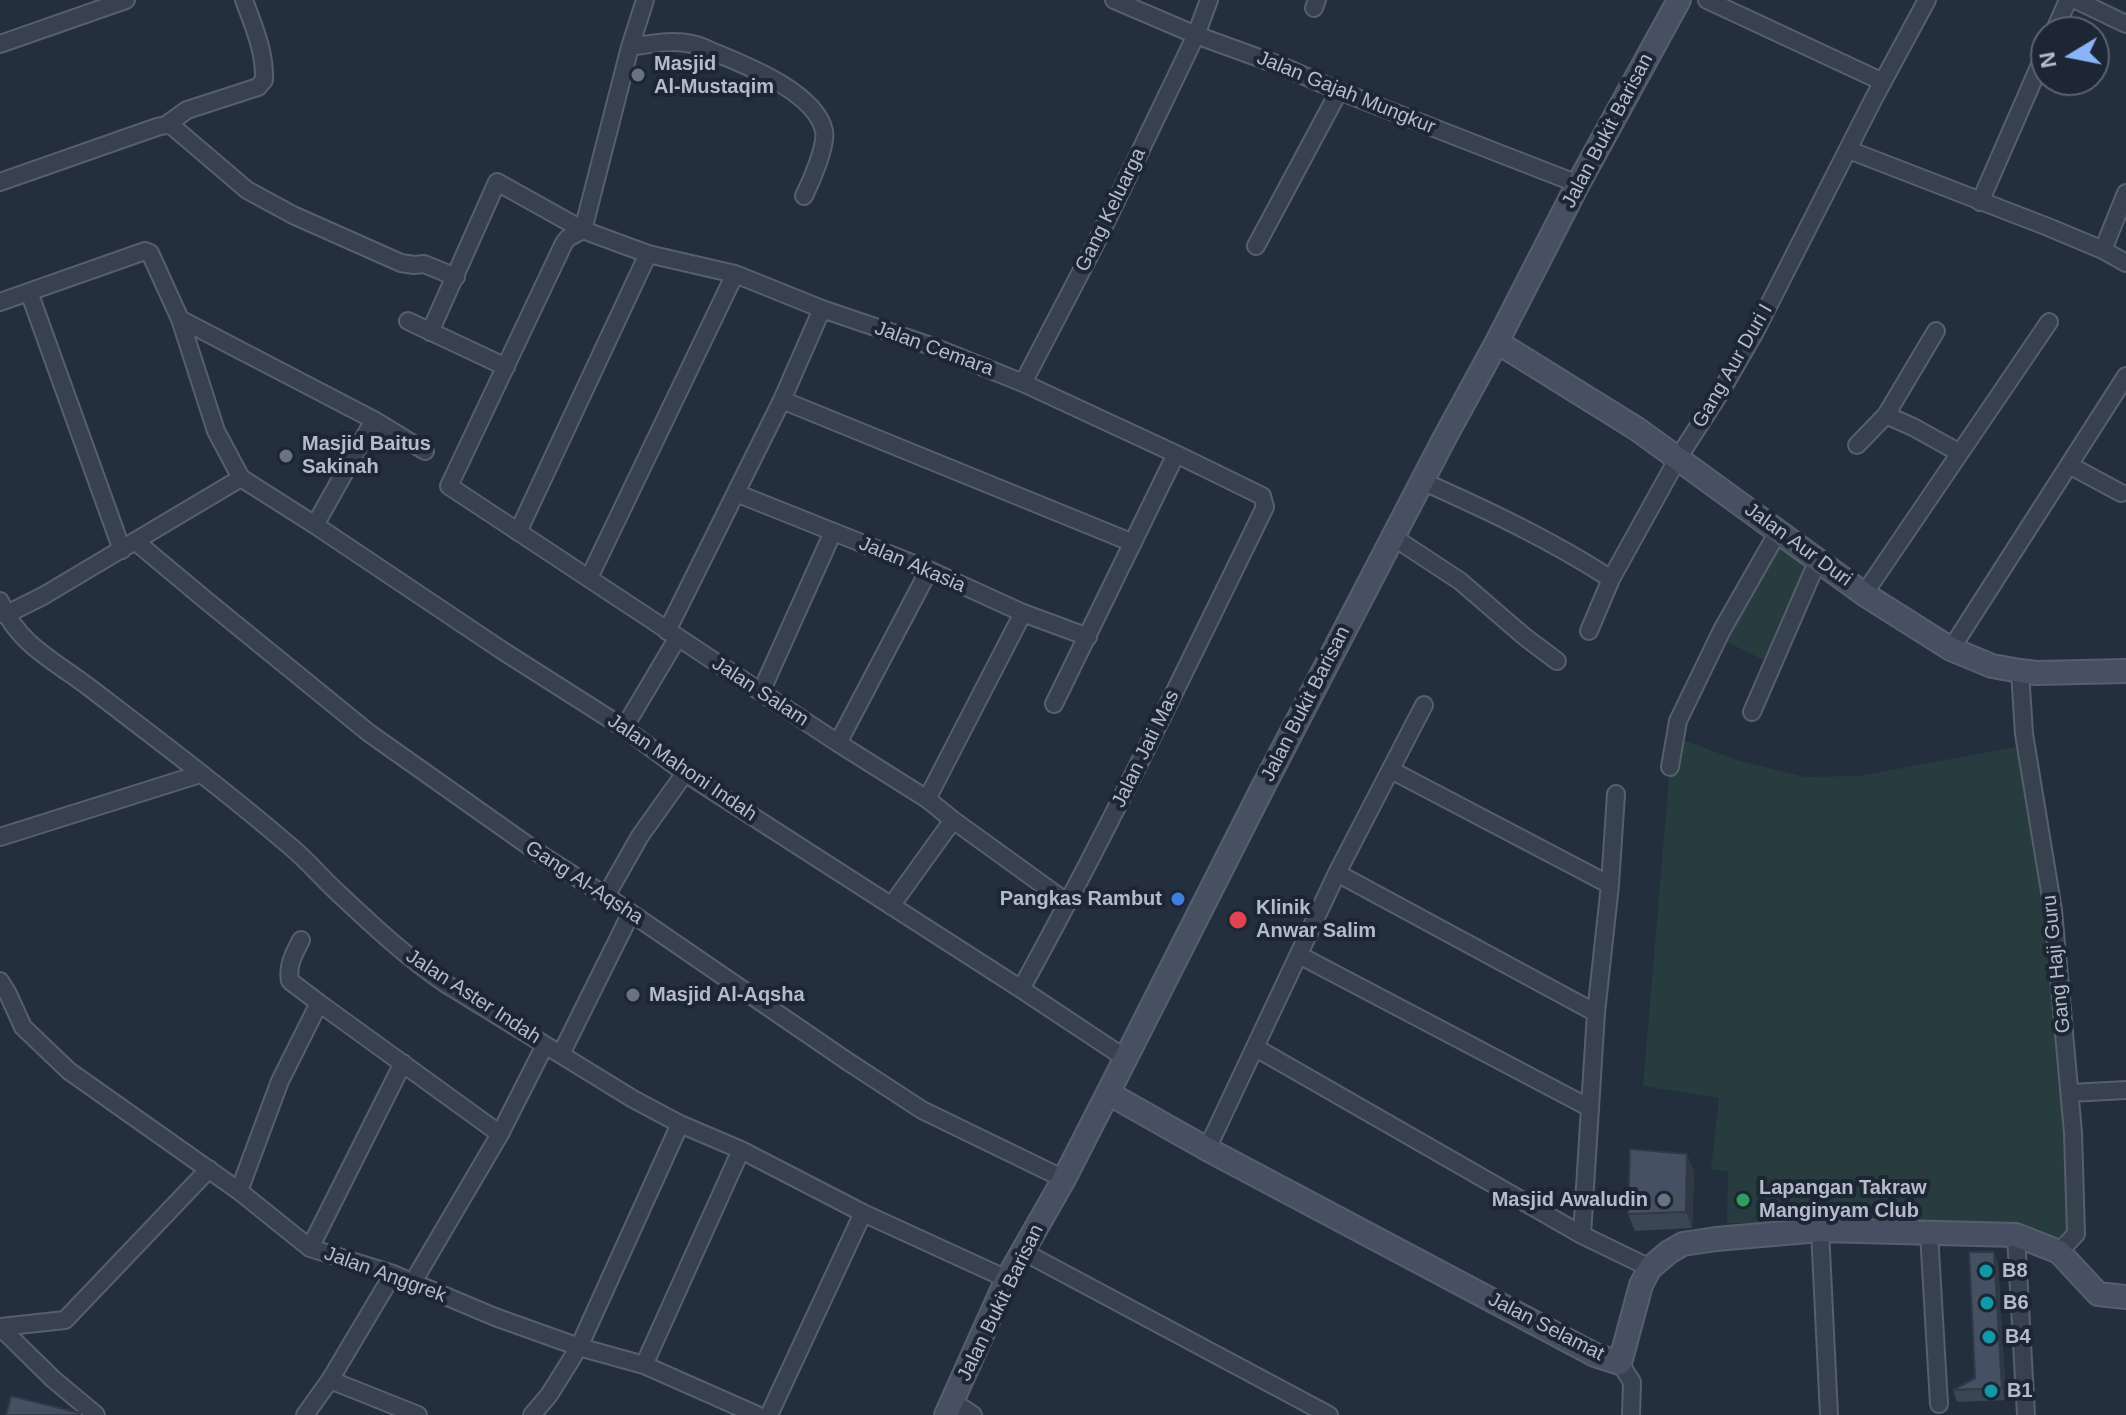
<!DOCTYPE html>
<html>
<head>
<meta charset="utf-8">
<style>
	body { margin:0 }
	#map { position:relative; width:2126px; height:1415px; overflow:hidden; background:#242f3e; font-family:Helvetica,sans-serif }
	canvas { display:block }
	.north { position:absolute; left:2030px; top:16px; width:80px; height:80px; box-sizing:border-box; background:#1d2633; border:2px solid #59626f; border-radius:50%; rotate:260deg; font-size:22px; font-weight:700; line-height:32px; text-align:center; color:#b4bcc9 }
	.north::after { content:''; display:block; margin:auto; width:28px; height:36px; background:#8ab4f8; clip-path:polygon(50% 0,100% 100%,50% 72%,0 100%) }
</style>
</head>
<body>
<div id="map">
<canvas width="2126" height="1415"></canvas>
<div class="north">N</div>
</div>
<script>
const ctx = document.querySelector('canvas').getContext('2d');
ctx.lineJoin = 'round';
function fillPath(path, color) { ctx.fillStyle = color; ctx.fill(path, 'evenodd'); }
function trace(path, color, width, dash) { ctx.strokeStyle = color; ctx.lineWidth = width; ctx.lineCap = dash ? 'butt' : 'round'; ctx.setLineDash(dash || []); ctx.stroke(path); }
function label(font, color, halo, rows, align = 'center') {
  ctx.font = font + ' Helvetica,sans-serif'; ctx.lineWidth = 8; ctx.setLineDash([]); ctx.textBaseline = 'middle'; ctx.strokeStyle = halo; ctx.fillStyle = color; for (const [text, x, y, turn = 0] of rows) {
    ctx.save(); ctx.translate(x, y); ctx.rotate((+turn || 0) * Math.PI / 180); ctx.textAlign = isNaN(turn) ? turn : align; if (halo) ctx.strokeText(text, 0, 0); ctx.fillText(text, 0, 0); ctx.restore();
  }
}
fillPath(new Path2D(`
	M1776 540 1815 563 1770 663 1721 639Z
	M1675 737 1737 760 1804 777 1859 776 2016 747 2047 936 2050 992 2073 1133 2076 1234 2059 1252 2016 1235H1768L1763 1177 1758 1176V1224L1727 1223 1728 1172 1711 1169 1719 1098 1643 1086 1670 767Z`), '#263c3f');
const street = new Path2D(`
	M1114 0 1196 35 1284 67 1339 91 1578 184
	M1707 0 1883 82
	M2076 0 2126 24
	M1314 8 1317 0
	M2054 32 2068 0
	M0 44 126 0
	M630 47C650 44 673 39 692 44 700 45 708 50 716 53 748 66 816 93 824 131 827 145 811 182 804 196
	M166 125 187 110 258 87 264 80C265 52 254 27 244 0
	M1849 150 2048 227 2103 250 2126 263
	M0 182 157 127 166 125 172 126 247 190 293 215 401 263 414 265 424 264 456 277
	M1980 202 2046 51
	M583 230 568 238 564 243 449 486 838 743 927 799 953 820 1068 903
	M583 230 630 47 645 0
	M1256 246 1339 91
	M2103 250 2126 193
	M29 292 122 550
	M0 302 145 251 150 253 180 319 216 431 241 478
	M180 319 374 420 425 451
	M408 321 506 367
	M430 332 497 182 583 230 648 254 735 274 822 309 934 347 1023 383 1176 454 1262 496 1265 507C1186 669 1108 831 1021 989
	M1023 383 1096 243 1196 35 1209 0
	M782 400 1133 543
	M1886 415 1936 331
	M1857 445 1886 415 1913 427 1960 453
	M2069 465 2121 493
	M241 478 315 525 503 651 624 728 685 773 1021 989 1125 1058
	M1422 481C1487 510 1551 540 1611 579
	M736 493 929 570 1023 613 1088 637
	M315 525 374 420
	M518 532 648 254
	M1393 537 1460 581 1525 637 1557 661
	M135 541 208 602 369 733 543 856 606 896 847 1061 922 1110 1064 1179
	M589 578 735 274
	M1864 594 2049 322
	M0 601C18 645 55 661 90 688 158 740 227 792 291 847 307 860 320 876 335 890 370 923 406 957 446 984L633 1099 680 1124 741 1150 863 1213 1007 1279
	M5 615 43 596 241 478
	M667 631 782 400 822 309
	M1589 631 1611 579 1678 458 1720 393 1755 332 1874 98 1927 0
	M1951 649 2126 376
	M2020 671 2024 734 2053 910 2073 1133 2076 1234 2059 1252
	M761 692 833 532
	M1054 704 1176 454
	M1752 712 1818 560
	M624 728 678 637
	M838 743 929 570
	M1670 767 1678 721 1722 630 1779 530
	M1391 770 1610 885
	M927 799 1023 613
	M0 837 200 774
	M1337 873 1596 1013
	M606 896 640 836 685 773
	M891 906 953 820
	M301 940C294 954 287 965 290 981L319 1003
	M1299 955 1590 1108
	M0 981 8 994 23 1027 69 1071 239 1191 310 1248 393 1274 495 1317 579 1347 644 1365 757 1415
	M1256 1048 1582 1235 1650 1268
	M561 1054 631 913
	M2070 1093 2126 1090
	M1207 1149 1337 873 1424 705
	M239 1191 280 1081 319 1003 500 1134
	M1820 1230 1829 1415
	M1929 1233 1939 1404
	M1582 1235 1596 1013 1610 885 1616 794
	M2016 1235 2026 1415
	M310 1248 403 1063
	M1022 1251 1329 1415
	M413 1282 500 1134 545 1045
	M0 1327 65 1320 209 1169
	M0 1327 53 1379 96 1415
	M1620 1363 1632 1382 1631 1415
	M644 1365 741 1150
	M330 1380 418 1415
	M953 1402 973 1415
	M305 1415 330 1380 393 1274
	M532 1415 549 1395 579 1347 680 1124
	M769 1415 863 1213`);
const secondary = new Path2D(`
	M1497 342 1637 429 1864 594 1951 649 1992 666 2020 671 2037 673 2126 671
	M1108 1093 1207 1149 1595 1355 1620 1363 1641 1285 1650 1268 1669 1252 1683 1244 1716 1239 1820 1230 2016 1235 2059 1252 2098 1294 2126 1297
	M946 1415 1007 1279 1064 1179 1108 1093 1260 793 1444 439 1497 342 1578 184 1679 0`);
trace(street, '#565f6c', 20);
trace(secondary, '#565f6c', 26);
trace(street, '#38414e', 16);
trace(secondary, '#465061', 22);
fillPath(new Path2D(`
	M1694 1171 1692 1228 1635 1231 1628 1214Z
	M1998 1263 2006 1400 1957 1402 1953 1390 1975 1378Z`), '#3b4654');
fillPath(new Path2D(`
	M1687 1154 1694 1171 1692 1228 1686 1212Z
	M1994 1252 1998 1263 2006 1400 2002 1388Z`), '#303945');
const building = new Path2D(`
	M1630 1149 1687 1154 1686 1212 1628 1214Z
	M1969 1252H1994L2002 1388 1953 1390 1975 1378Z
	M11 1396 80 1413 79 1415H6Z`);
fillPath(building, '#455162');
trace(building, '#303945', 2);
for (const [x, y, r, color] of [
	[638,75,8,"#6b7280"],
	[286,456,8,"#6b7280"],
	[1178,899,8,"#3f7fe0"],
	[1238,920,10,"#e0444e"],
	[633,995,8,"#6b7280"],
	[1664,1200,8,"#6b7280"],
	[1743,1200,8,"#2e9e5b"],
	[1986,1271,8,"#0f9aa8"],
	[1987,1303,8,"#0f9aa8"],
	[1989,1337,8,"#0f9aa8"],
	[1991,1391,8,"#0f9aa8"]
]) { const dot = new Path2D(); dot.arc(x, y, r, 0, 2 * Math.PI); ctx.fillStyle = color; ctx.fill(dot); trace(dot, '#1d2633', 3); }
label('bold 20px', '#b4bcc9', '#1d2633', [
	["Masjid",654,64],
	["Al-Mustaqim",654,87],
	["Masjid Baitus",302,444],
	["Sakinah",302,467],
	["Pangkas Rambut",1162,899,"right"],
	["Klinik",1256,908],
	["Anwar Salim",1256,931],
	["Masjid Al-Aqsha",649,995],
	["Lapangan Takraw",1759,1188],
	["Manginyam Club",1759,1211],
	["Masjid Awaludin",1648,1200,"right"],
	["B8",2002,1271],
	["B6",2003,1303],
	["B4",2005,1337],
	["B1",2007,1391]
], 'left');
label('20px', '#b4bcc9', '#1d2633', [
	["Jalan Gajah Mungkur",1346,93,22],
	["Jalan Bukit Barisan",1608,131,-62],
	["Gang Keluarga",1111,210,-64],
	["Jalan Cemara",934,349,20],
	["Gang Aur Duri I",1733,366,-60],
	["Jalan Aur Duri",1798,545,36],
	["Jalan Akasia",912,565,23],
	["Jalan Salam",760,692,33],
	["Jalan Bukit Barisan",1306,704,-63],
	["Jalan Jati Mas",1146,749,-64],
	["Jalan Mahoni Indah",682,768,34],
	["Gang Al-Aqsha",584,883,33],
	["Gang Haji Guru",2057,964,-96],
	["Jalan Aster Indah",473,997,33],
	["Jalan Anggrek",385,1275,20],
	["Jalan Bukit Barisan",1001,1303,-64],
	["Jalan Selamat",1546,1327,27]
]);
</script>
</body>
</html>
